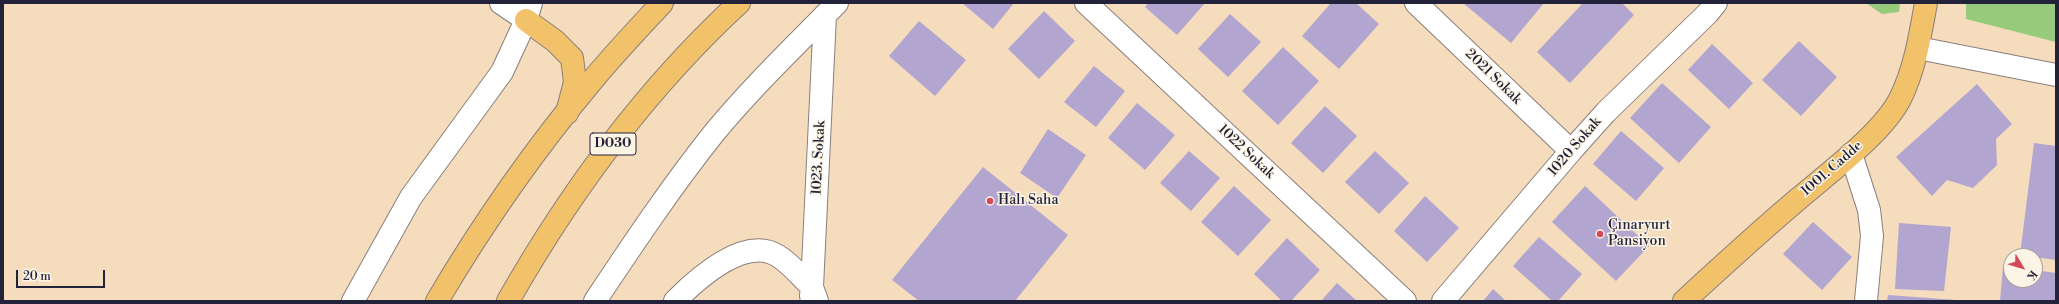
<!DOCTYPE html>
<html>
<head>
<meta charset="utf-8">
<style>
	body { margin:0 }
	#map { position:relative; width:2059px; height:304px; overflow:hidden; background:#f4dcbd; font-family:"Libre Bodoni",serif }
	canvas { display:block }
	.frame { position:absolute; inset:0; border:4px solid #22223b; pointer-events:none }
	.north { position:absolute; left:2003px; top:248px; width:40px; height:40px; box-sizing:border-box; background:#fcf5e5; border:1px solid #a5a1a1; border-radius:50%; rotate:128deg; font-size:11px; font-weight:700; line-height:16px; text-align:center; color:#22223b }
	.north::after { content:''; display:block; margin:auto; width:14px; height:18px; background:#d1495b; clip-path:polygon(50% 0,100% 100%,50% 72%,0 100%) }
	.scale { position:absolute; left:16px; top:270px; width:89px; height:18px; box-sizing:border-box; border:2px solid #22223b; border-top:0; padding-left:5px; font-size:12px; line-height:14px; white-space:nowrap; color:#22223b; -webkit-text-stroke:3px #fcf5e5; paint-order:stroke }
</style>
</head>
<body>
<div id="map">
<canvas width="2059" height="304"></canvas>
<div class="frame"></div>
<div class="north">K</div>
<div class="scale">20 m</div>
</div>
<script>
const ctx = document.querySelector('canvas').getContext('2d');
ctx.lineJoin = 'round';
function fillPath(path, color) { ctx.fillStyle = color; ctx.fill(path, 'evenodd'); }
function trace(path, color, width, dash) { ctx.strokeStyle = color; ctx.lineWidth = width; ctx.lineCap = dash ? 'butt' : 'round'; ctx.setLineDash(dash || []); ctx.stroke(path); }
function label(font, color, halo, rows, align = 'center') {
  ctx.font = font + ' "Libre Bodoni",serif'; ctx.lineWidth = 3; ctx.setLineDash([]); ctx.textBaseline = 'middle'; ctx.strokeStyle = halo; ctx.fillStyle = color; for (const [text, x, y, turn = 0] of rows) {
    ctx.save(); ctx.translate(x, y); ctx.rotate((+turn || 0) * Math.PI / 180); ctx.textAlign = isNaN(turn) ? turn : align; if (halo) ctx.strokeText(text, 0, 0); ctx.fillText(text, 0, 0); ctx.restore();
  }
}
fillPath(new Path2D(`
	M1866 3H1900L1899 12 1882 14Z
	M1966 3H2056V42L1966 19Z`), '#96cb7c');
fillPath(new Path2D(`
	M962 3H1014L993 29Z
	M1148 3H1205L1177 35 1145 7Z
	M1331 3H1356L1379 24 1339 69 1302 36Z
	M1463 3H1544L1511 43Z
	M1583 3H1622L1634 15 1570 83 1537 52Z
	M1044 11 1075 41 1039 79 1008 49Z
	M1230 14 1261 42 1228 77 1198 49Z
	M919 21 966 60 935 96 889 56Z
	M1799 41 1837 77 1801 116 1762 80Z
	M1712 44 1753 83 1729 109 1688 70Z
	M1283 47 1319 81 1278 125 1242 91Z
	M1094 66 1125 91 1096 127 1064 102Z
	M1662 83 1711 127 1679 163 1630 118Z
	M1977 84 2012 124 1996 139 1997 165 1973 188 1947 180 1932 196 1896 157Z
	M1137 103 1175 135 1145 170 1108 138Z
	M1325 106 1357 136 1323 173 1291 143Z
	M1048 129 1086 155 1057 198 1020 173Z
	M1621 131 1664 168 1636 201 1593 164Z
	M2034 143 2056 146V260L2020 255Z
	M1189 151 1220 178 1191 211 1160 183Z
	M1375 151 1409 183 1379 214 1345 182Z
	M983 167 1068 235 1015 301H919L892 280Z
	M1234 186 1271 220 1238 256 1201 222Z
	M1585 186 1649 246 1616 281 1552 222Z
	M1425 196 1459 228 1427 262 1394 231Z
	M1813 222 1852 257 1822 290 1783 254Z
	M1899 223 1951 227 1944 291 1895 289Z
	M1539 237 1582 274 1558 301H1552L1513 266Z
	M1287 238 1320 270 1291 301H1282L1254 274Z
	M2003 266 2011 267V280H2035V270L2056 273V301H2000Z
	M1337 283 1357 301H1321Z
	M1493 289 1506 301H1483Z
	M1888 295 1956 300V301H1887Z`), '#b2a5cf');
const minor = new Path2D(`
	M501 3 526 20
	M1086 3 1405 301
	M1416 3 1571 151
	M1918 48 2056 75
	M1851 154 1869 210 1872 236 1866 301
	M353 301 411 197 502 72 526 20 531 3
	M595 301C633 244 671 187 714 133 752 87 795 46 837 3
	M675 301C697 279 745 235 778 256 790 263 801 277 812 287L811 296
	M817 301 812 287 825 15
	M1443 301 1571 151 1606 112 1708 13 1716 3`);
const major = new Path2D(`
	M526 20 555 41 572 58 575 82 567 113
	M1684 301C1721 267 1758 233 1797 200 1827 174 1882 134 1900 99 1915 69 1920 36 1926 3`);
const highway = new Path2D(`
	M437 301C482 225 534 150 591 82 613 55 638 29 662 3
	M508 301C570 192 647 88 739 3`);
trace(minor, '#8b7f7c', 24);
trace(major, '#8b7f7c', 24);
trace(highway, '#8b7f7c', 24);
trace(minor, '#fff', 22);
trace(major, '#f2c26a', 22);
trace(highway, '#f2c26a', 22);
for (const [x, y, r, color] of [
	[990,201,4,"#d1495b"],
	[1600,234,4,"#d1495b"]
]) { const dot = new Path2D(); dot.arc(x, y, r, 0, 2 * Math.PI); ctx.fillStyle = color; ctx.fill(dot); trace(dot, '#fcf5e5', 1.5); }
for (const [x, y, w] of [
	[613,144,46]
]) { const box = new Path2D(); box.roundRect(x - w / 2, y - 11, w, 22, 3); ctx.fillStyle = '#fcf5e5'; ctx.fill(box); trace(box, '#22223b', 1); }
label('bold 13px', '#22223b', null, [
	["D030",613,144]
]);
label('14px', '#22223b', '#fcf5e5', [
	["2021 Sokak",1493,77,44],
	["1020 Sokak",1575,147,-49],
	["1022 Sokak",1246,152,43],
	["1023. Sokak",819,158,-87],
	["1001. Cadde",1832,169,-41]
]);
label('14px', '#22223b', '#fcf5e5', [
	["Halı Saha",998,201],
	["Çınaryurt",1608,226],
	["Pansiyon",1608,242]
], 'left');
</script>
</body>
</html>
